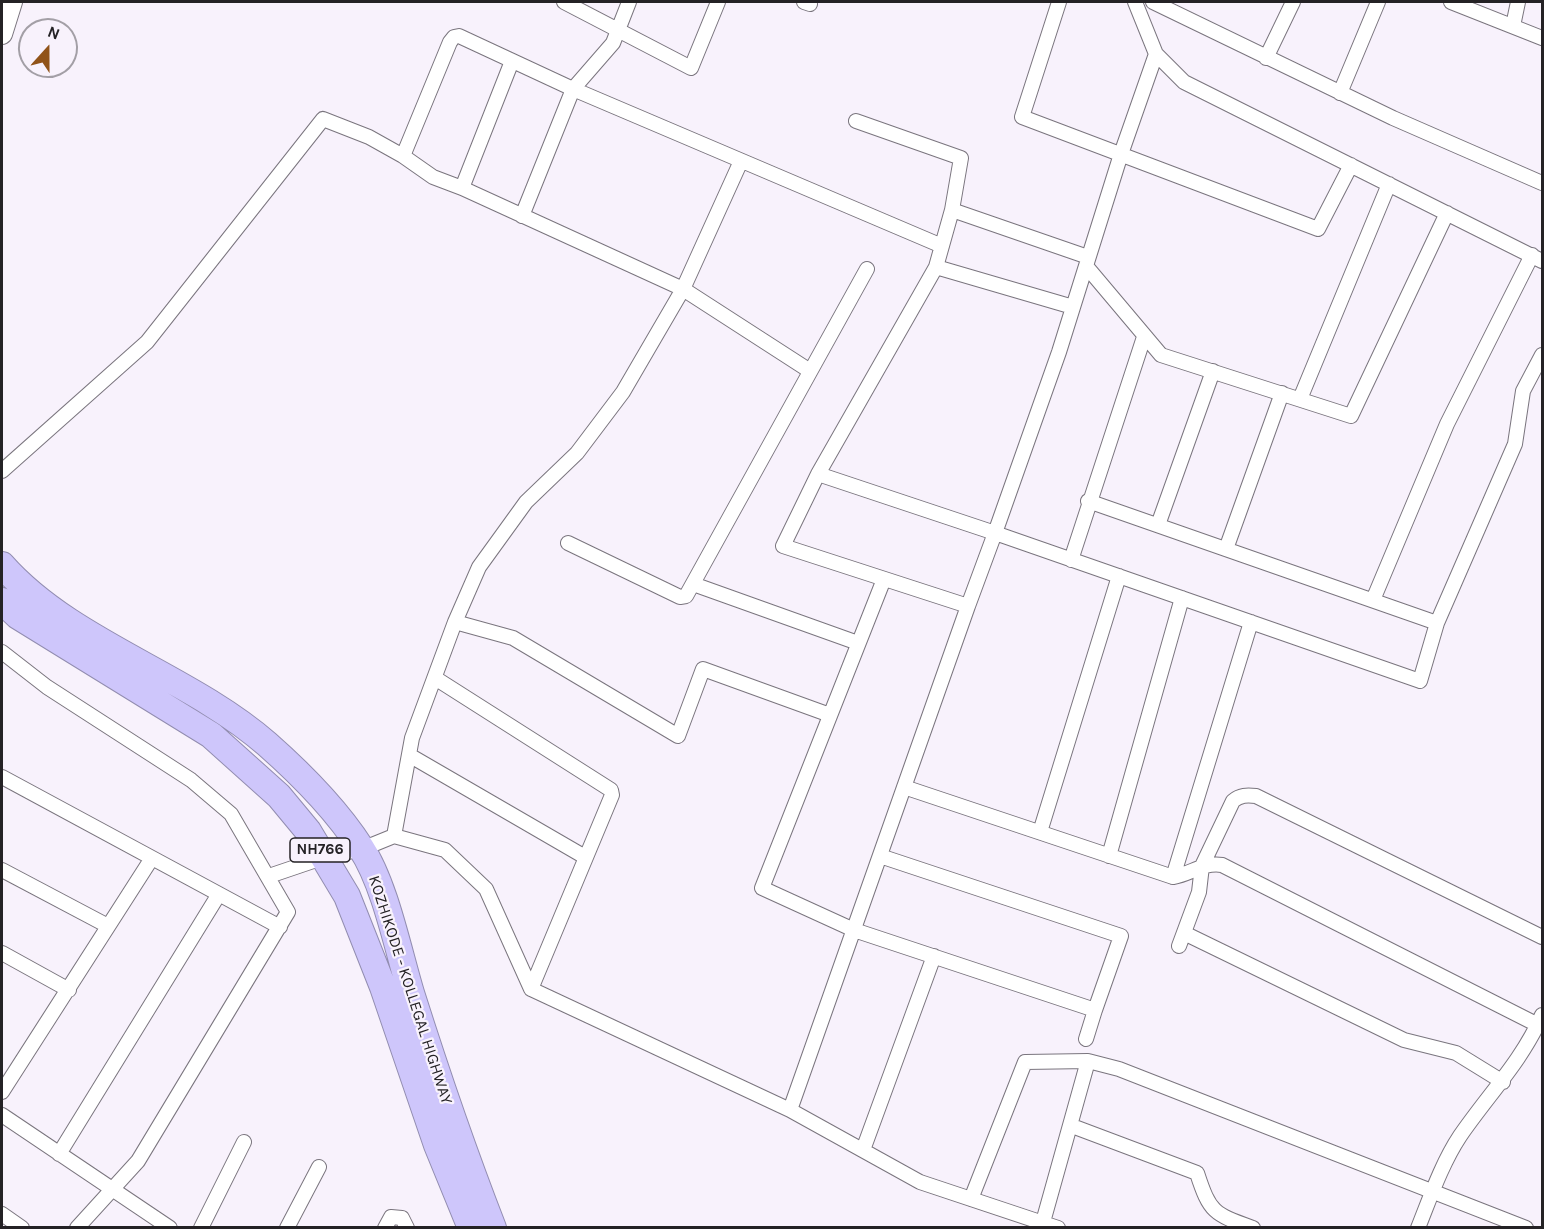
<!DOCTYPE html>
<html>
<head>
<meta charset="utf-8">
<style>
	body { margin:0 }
	#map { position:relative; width:1544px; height:1229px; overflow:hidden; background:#f8f2fc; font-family:Karla,sans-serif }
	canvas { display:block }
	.frame { position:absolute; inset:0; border:3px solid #242225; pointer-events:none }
	.north { position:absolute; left:18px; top:18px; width:60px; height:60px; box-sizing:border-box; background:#f8f2fc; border:2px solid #a39fa6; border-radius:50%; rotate:21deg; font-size:16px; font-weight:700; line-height:24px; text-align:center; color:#242225 }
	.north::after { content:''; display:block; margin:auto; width:21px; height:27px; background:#915318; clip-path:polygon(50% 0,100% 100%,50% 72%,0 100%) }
</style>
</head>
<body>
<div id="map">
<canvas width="1544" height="1229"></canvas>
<div class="frame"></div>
<div class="north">N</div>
</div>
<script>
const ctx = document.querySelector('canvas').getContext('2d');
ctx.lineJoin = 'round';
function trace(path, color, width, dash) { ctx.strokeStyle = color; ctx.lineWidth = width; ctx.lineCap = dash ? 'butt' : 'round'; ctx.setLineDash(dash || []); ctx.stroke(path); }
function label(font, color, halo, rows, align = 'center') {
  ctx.font = font + ' Karla,sans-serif'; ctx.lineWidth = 4.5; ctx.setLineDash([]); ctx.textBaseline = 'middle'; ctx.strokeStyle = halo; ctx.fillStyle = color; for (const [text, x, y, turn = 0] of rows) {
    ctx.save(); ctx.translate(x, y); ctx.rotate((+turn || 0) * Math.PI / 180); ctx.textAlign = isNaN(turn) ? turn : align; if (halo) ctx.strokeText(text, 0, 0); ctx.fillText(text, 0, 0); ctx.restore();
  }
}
const street = new Path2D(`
	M564 2 691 68 718 2
	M804 2 810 4
	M1059 2 1022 117 1318 229 1351 165
	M1135 2 1156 54 1184 82 1542 261
	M1153 2 1393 118 1542 183
	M1451 2 1542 38
	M1513 26 1518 2
	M1266 58 1293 2
	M1340 93 1378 2
	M856 121 961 158 952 210
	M403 156 450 42 454 37 459 36 573 89 942 246
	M462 188 512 61
	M522 216 573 89 613 43 629 2
	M1086 266 1161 355 1351 416 1447 213
	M936 267 1073 307
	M1300 399 1389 184
	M2 471 147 342 323 119 369 137 403 156 433 177 462 188 683 289 810 371
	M818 474 995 533 968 606 783 546 818 474 936 267 952 210 1088 257
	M1088 501 1437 623 1420 681 995 533 1059 352 1121 154 1156 54
	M1158 525 1213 371
	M568 543 680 597 686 596 867 269
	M1226 549 1282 393
	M1071 560 1144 337
	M693 584 858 643
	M1373 600 1447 424 1532 255
	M455 622 479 567 526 502 577 453 623 392 683 289 741 161
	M1437 623 1515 444 1523 391 1542 355
	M2 652 47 687 191 780 231 814 288 912 138 1161 77 1228
	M435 678 611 790 612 795 531 989
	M409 755 585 857
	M2 777 280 927
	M904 787 1173 877 1251 622
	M1040 832 1119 576
	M394 836 412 738 455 622 513 638 678 736 703 669 830 715
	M880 856 1121 936 1095 1010 854 930 762 888 884 579
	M1109 856 1182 598
	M2 870 108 926
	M269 876 325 857 362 849 394 836 445 850 486 889 531 989 790 1110 920 1182 1058 1228
	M1173 877C1191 874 1203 862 1222 865L1538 1025
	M1184 933 1404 1040 1456 1053 1503 1082
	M1179 946 1199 892 1202 866 1233 801C1240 795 1247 795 1256 796L1542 937
	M2 953 69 990
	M1086 1039 1095 1010
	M2 1092 152 858
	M790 1110 968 606
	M2 1115 170 1228
	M1072 1126 1197 1173C1210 1213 1214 1214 1253 1228
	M863 1150 934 956
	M59 1154 219 894
	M971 1199 1025 1062 1088 1061 1119 1069 1526 1228
	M2 1214 22 1228
	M1043 1222 1088 1061
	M201 1228 244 1142
	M287 1228 319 1167
	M385 1228 391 1217 402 1218 407 1228
	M1418 1228C1430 1198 1442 1163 1460 1136 1488 1095 1522 1061 1542 1015`);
const secondary = new Path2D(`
	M2 34 12 2`);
const highway = new Path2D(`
	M2 565C71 643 188 675 267 744 301 774 336 809 361 848 385 884 398 950 411 993 436 1072 463 1151 493 1228
	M2 601 18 616 211 735 279 796 308 831 347 896 383 987 437 1145 471 1228`);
trace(street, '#7a757e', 16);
trace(secondary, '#7a757e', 22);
trace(highway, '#928db0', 28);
trace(street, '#fff', 14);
trace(secondary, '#fff', 20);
trace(highway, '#cec6fb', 26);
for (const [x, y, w] of [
	[320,850,60]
]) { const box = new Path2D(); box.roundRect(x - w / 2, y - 12, w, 24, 4.5); ctx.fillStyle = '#f8f2fc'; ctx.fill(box); trace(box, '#242225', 1.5); }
label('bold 15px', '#242225', null, [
	["NH766",320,850]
]);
label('16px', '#242225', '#f8f2fc', [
	["KOZHIKODE - KOLLEGAL HIGHWAY",410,990,72]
]);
</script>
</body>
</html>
